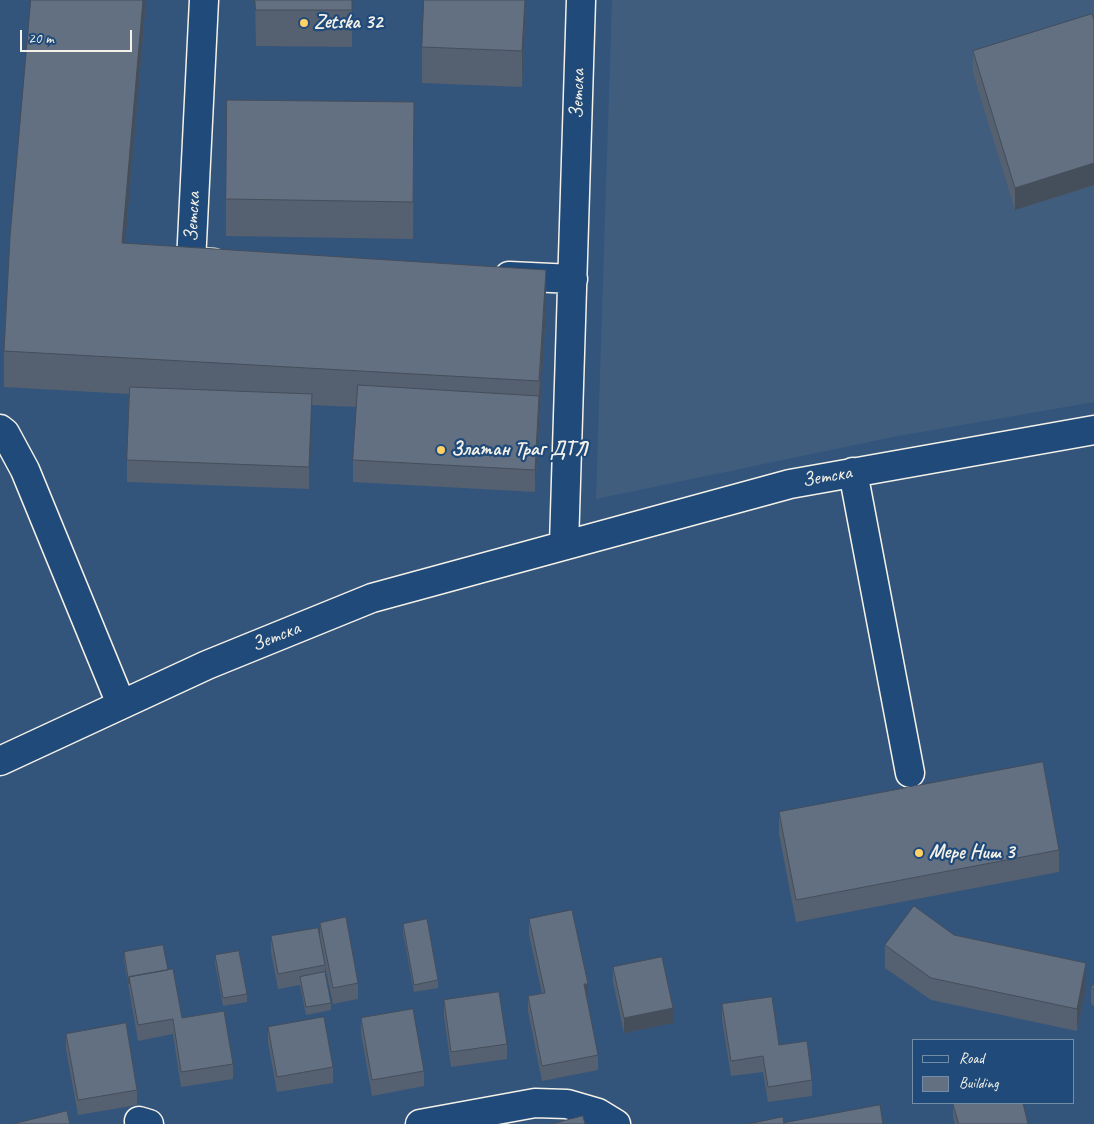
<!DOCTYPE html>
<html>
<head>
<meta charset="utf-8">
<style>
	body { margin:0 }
	#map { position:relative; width:1094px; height:1124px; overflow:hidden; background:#33557c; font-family:Caveat,sans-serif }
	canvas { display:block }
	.legend { position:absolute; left:912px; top:1039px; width:162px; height:65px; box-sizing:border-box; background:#1f4a7a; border:1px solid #748da6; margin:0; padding:6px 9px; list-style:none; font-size:15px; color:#f4f1e8 }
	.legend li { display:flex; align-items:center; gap:10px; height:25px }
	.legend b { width:25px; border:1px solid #748da6 }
	.scale { position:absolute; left:20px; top:30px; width:112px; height:22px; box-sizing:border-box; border:2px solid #f4f1e8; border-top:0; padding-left:6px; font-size:15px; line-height:18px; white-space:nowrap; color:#f4f1e8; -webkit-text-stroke:4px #1f4a7a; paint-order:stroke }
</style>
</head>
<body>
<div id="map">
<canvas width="1094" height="1124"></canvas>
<ul class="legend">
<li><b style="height:6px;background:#1f4a7a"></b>Road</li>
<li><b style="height:14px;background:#637082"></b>Building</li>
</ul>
<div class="scale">20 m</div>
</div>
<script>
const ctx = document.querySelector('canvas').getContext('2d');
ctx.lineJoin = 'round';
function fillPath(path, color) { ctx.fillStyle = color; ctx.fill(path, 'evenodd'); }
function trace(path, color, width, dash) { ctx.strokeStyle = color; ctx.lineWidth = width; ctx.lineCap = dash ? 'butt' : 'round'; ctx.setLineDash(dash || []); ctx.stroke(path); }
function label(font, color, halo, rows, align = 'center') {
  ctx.font = font + ' Caveat,sans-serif'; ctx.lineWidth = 4.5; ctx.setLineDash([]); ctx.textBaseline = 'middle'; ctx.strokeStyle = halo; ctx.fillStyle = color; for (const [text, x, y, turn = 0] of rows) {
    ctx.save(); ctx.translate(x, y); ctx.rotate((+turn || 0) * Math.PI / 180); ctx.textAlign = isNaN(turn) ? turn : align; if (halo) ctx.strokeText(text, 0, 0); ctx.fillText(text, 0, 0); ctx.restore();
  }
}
fillPath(new Path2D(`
	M612 0H1094V402L893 437 596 499Z`), '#415d7e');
const minor = new Path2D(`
	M204 0 191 262 214 263
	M509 276 573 279
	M0 429 5 433 25 470 121 704
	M853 472 910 773
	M564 545 581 0
	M0 761 207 665 372 598 790 484 1094 430
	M139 1121 149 1124
	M420 1124 535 1103 567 1104 598 1113 616 1124`);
trace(minor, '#f4f1e8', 31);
trace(minor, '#1f4a7a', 28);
fillPath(new Path2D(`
	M31 0H146L125 243 546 307 535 492 353 482V460L357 407 312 405 309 489 127 482V460L129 394 4 387V351Z
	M255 0H352V47L256 46Z
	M526 0 522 87 422 83V47Z
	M1094 20V185L1015 210 973 73V51Z
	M414 102 413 239 226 236V199Z
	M779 812 1059 850V872L796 922 779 834Z
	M529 919 588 999H587L598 1055V1070L542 1081 528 1011V996L542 993 529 935Z
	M320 923 358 983V999L333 1004 325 966V972L331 1003V1010L306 1015 300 985 278 989 271 952V936H320Z
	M403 924 438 980V988L414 992 403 932Z
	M954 935 1086 986 1077 1031 931 1000 885 968V945Z
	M124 952 168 970 182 1018 233 1064V1079L181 1087 173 1034 138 1041 124 960Z
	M215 955 247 994V1002L223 1006 215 963Z
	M613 967 673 1023 624 1033 613 982Z
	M1094 983V1006L1091 1004V988Z
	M444 1000 507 1044V1059L451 1067 444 1016Z
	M722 1004 779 1045 812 1080V1096L768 1102 763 1072 731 1076 722 1019Z
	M361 1018 424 1071V1086L372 1096 361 1033Z
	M268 1027 333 1067V1083L277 1092 268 1042Z
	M66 1034 137 1090V1105L78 1115 66 1049Z
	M953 1103 1028 1124H955L953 1117Z`), '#556070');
fillPath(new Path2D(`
	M143 0H146L122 279V243Z
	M525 0H526L522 87V51Z
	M1094 163V185L1015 210V188Z
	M546 270V307L535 492V470Z
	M312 394V416L309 489V467Z
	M1086 963V986L1077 1031V1009Z
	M584 984H588V999L584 1000Z
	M673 1008V1023L624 1033V1018Z`), '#454e5b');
const building = new Path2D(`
	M31 0H143L122 243 546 270 539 381 4 351 10 237Z
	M255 0H352V10H256Z
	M424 0H525L522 51 422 47Z
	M1092 14 1094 20V163L1015 188 973 51Z
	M227 100 414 102 413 202 226 199Z
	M358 385 539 396 535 470 353 460Z
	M130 387 312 394 309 467 127 460Z
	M1043 762 1059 850 796 900 779 812Z
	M914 906 954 935 1086 963 1077 1009 931 978 885 945Z
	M572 910 588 984H584L598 1055 542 1066 528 996 545 993 529 919Z
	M346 917 358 983 333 988 320 923Z
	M427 919 438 980 414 985 403 924Z
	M318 928 325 965 278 974 271 936Z
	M163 945 168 970 129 977V984L124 952Z
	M239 951 247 994 223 998 215 955Z
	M662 957 673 1008 624 1018 613 967Z
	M173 969 182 1018 224 1011 233 1064 181 1072 173 1019 138 1025 129 977Z
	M325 972 331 1003 306 1007 300 977Z
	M1094 983V990L1091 988Z
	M499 992 507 1044 451 1052 444 1000Z
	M772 997 779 1045 807 1041 812 1080 768 1087 763 1056 731 1061 722 1004Z
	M413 1009 424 1071 372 1080 361 1018Z
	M324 1017 333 1067 277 1077 268 1027Z
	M126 1023 137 1090 78 1100 66 1034Z
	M953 1103H1023L1028 1124H959Z
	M880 1105 883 1124H784V1123Z
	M67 1111 70 1124H13Z
	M583 1116 585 1124H552Z
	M783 1117 784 1124H748Z`);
fillPath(building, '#637082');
trace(building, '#454e5b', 1);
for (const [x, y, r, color] of [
	[304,23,5,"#ffd166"],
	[441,450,5,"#ffd166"],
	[919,853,5,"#ffd166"]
]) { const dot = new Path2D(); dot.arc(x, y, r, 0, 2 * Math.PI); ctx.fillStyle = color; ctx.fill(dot); trace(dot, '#1f4a7a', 2); }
label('bold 20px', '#f4f1e8', '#1f4a7a', [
	["Zetska 32",314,23],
	["Златан Траг ДТЛ",451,450],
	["Мере Ниш 3",929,853]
], 'left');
label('20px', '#f4f1e8', '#1f4a7a', [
	["Зетска",578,94,-88],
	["Зетска",193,217,-87],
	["Зетска",827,477,-10],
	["Зетска",276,637,-22]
]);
</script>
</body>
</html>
